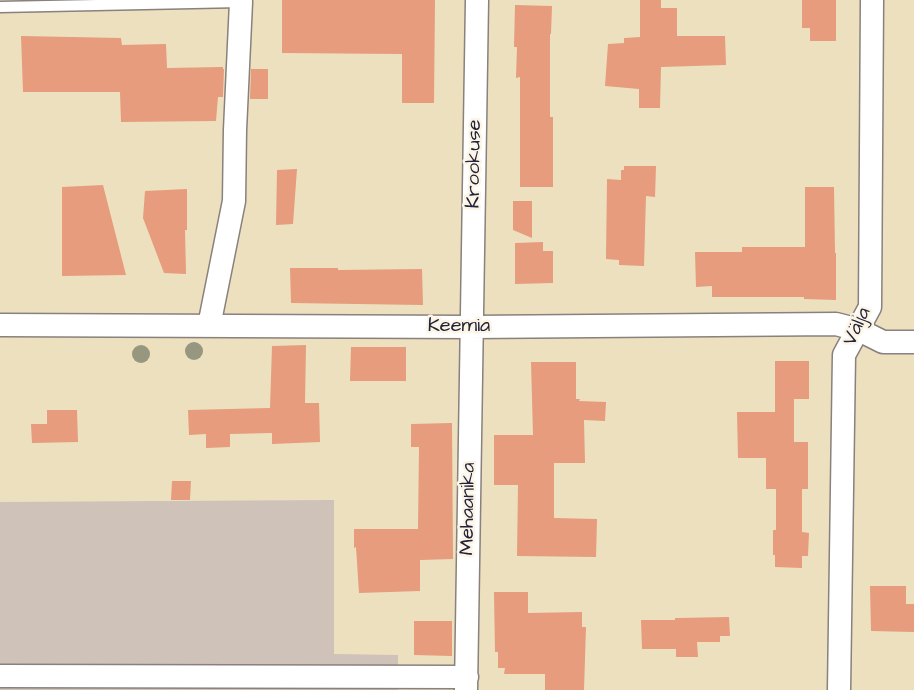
<!DOCTYPE html>
<html>
<head>
<meta charset="utf-8">
<style>
	body { margin:0 }
	canvas { display:block; background:#ede0bf }
</style>
</head>
<body>
<canvas width="914" height="690"></canvas>
<script>
const ctx = document.querySelector('canvas').getContext('2d');
ctx.lineJoin = 'round';
function fillPath(path, color) { ctx.fillStyle = color; ctx.fill(path, 'evenodd'); }
function trace(path, color, width, dash) { ctx.strokeStyle = color; ctx.lineWidth = width; ctx.lineCap = dash ? 'butt' : 'round'; ctx.setLineDash(dash || []); ctx.stroke(path); }
function label(font, color, halo, rows, align = 'center') {
  ctx.font = font + ' "Architects Daughter",sans-serif'; ctx.lineWidth = 5; ctx.setLineDash([]); ctx.textBaseline = 'middle'; ctx.strokeStyle = halo; ctx.fillStyle = color; for (const [text, x, y, turn = 0] of rows) {
    ctx.save(); ctx.translate(x, y); ctx.rotate((+turn || 0) * Math.PI / 180); ctx.textAlign = isNaN(turn) ? turn : align; if (halo) ctx.strokeText(text, 0, 0); ctx.fillText(text, 0, 0); ctx.restore();
  }
}
fillPath(new Path2D(`
	M334 500V654L398 655V690H0V502Z`), '#cec2b9');
fillPath(new Path2D(`
	M282 0H435L434 103H402V54L282 53Z
	M640 0H661V8H677V36H725L726 65 661 67 660 108H639V89L605 86 608 44 624 43V38L640 37Z
	M802 0H836V41H810V28H802Z
	M515 5 552 6 551 34H550V117H553V187H520V77L516 78 517 47H514Z
	M21 36 121 38 122 45 166 44 167 68 223 67V69H224L223 97H218L216 121 121 122 120 92H23Z
	M251 69H268V99H250Z
	M624 166H656L655 197 646 196 644 266 619 265V260L606 259 607 179 621 180V170H624Z
	M297 169 293 224 276 225 277 170Z
	M103 185 126 275 62 276V187Z
	M805 187H834L835 253H836V300L804 299V297H712V286L696 287 695 252H742V247H805Z
	M187 189V230H185L186 274 164 273 143 218 145 191Z
	M513 201H532V238L513 230Z
	M543 242V251H553V283L515 284V243Z
	M290 268H338V270L422 269 423 305 291 303Z
	M306 345 305 403H319L320 442 272 444V433L230 434V447L206 448V434L189 435 188 410 270 408 272 346Z
	M351 347H406V381H350Z
	M775 361H809V399H794V442H808V489H802V532L809 533 808 556H802V568L775 567V555H773V530H776V489H766V458H738L737 412H775Z
	M531 362H576V399H580L579 401 606 402 605 421 584 420 585 463H554V518L597 519 596 557 517 556 518 485H494V435H533Z
	M47 410H77L78 442 32 443 31 424H47Z
	M452 423 453 559 420 560V591L359 593 356 547 354 548V529H418L419 447H411V424Z
	M172 481H191L190 500H171Z
	M870 586H906V604H914V632L871 631Z
	M494 592H528V613L582 612V627H586L584 690H545V674H504L505 668H498V652H495Z
	M729 617 730 636H720V642H697L698 657H676V649H642L641 620H675V618H678Z
	M414 621H452V656L414 655Z`), '#e69c7d');
const service = new Path2D(`
	M0 7 241 2V0`);
const minor = new Path2D(`
	M0 325 472 327 836 324 859 330 883 342H914
	M209 326 234 201 235 130 241 2
	M0 676 467 677
	M466 690 477 0
	M839 690 844 355 870 307 872 0`);
trace(service, '#88817d', 13);
trace(minor, '#88817d', 25);
trace(service, '#fff', 10);
trace(minor, '#fff', 22);
ctx.fillStyle = '#97967f';
for (const [x, y] of [
	[194,351],
	[141,354]
]) { ctx.beginPath(); ctx.arc(x, y, 9, 0, 2 * Math.PI); ctx.fill(); }
label('20px', '#22223b', '#fcf5e5', [
	["Krookuse",475,164,-89],
	["Keemia",459,327],
	["Välja",858,327,-65],
	["Mehaanika",469,509,-89]
]);
</script>
</body>
</html>
